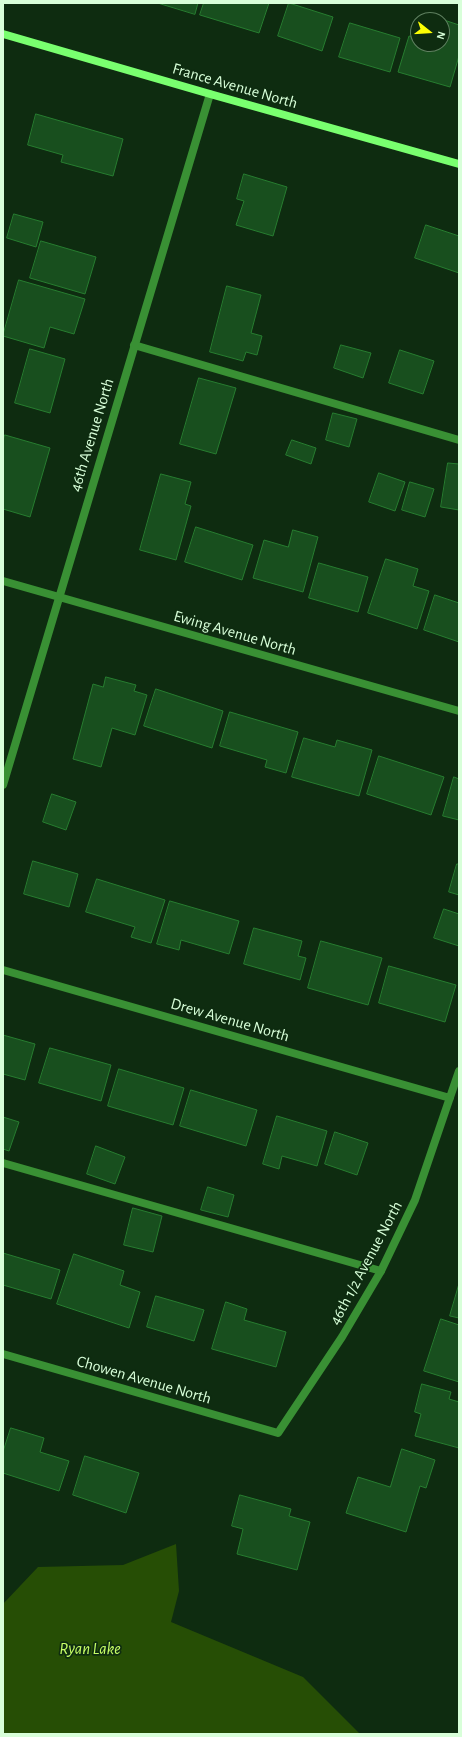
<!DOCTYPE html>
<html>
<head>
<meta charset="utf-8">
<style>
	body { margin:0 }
	#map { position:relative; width:462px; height:1737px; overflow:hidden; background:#0e2c10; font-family:"Alegreya Sans",sans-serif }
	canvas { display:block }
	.frame { position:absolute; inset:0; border:4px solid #d8ffd9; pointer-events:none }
	.north { position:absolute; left:410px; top:12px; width:40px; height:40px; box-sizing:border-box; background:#0e2c10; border:1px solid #5f8060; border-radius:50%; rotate:107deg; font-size:11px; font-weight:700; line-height:16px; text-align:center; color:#d8ffd9 }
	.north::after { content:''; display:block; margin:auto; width:14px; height:18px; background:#fdff04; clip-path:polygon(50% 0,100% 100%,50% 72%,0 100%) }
</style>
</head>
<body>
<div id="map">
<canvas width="462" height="1737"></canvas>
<div class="frame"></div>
<div class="north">N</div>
</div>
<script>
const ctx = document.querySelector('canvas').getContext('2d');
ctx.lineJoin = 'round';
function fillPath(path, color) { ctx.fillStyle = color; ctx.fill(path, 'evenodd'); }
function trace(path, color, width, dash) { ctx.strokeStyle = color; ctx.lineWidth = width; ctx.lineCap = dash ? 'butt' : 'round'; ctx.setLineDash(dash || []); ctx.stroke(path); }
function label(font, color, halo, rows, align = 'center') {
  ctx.font = font + ' "Alegreya Sans",sans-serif'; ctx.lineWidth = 3.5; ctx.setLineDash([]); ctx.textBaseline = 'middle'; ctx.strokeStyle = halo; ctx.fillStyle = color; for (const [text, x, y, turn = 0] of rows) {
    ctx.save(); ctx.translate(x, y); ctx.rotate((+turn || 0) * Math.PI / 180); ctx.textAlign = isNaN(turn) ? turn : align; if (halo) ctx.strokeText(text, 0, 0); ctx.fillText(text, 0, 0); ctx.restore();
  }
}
fillPath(new Path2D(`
	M176 1544 179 1591 171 1622 303 1677 360 1734H3V1604L38 1567 123 1565Z`), '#264e05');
const building = new Path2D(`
	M158 3H198L195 14Z
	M204 3H269L259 33 200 15Z
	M289 3 333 17 322 51 278 36Z
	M444 20 459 25V56L450 87 398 72 409 36 418 38V44H442V28Z
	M350 23 400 38 390 72 339 57Z
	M36 114 123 139 113 176 61 162 63 155 28 145Z
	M244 174 287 187 273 236 236 225 244 201 237 199Z
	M14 214 43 222 36 247 7 238Z
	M426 225 459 236V273L415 258Z
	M41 241 96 257 85 294 30 278Z
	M19 280 85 299 74 334 50 327 44 348 3 336Z
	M227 286 261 295 251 333 262 336 257 355 246 352 243 361 210 352Z
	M341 345 371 353 363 378 334 368Z
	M30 349 65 359 50 413 15 403Z
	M400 350 434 361 423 394 389 383Z
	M199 378 236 388 216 454 180 444Z
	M333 413 357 419 349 447 326 440Z
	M5 435 50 448 30 517 3 509V441Z
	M292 440 316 448 311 464 286 455Z
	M448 463 459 464V510L441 507Z
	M379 473 405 482 395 511 369 502Z
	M161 474 191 482 185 504 191 506 176 560 140 550Z
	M410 482 434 489 425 517 402 510Z
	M196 527 253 545 242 580 185 562Z
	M293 530 318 537 303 592 253 578 264 540 288 547Z
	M386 559 418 569 413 586 429 591 417 629 368 613Z
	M319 563 368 577 358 612 309 598Z
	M435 595 459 603V642L424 630Z
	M106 677 136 685 134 691 147 695 135 735 112 728 101 767 73 759 93 684 103 687Z
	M156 689 223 711 212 748 144 726Z
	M230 712 298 732 286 773 265 767 267 760 220 746Z
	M304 738 335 747 337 740 372 750 359 796 292 777Z
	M379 756 444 777 431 815 367 794Z
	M454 777 459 779V820L443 816Z
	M52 794 76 802 66 830 43 822Z
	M33 861 78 874 69 907 24 894Z
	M457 864H459V895L449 892Z
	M97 879 165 900 151 943 131 937 135 927 86 912Z
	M170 901 239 921 229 954 181 940 179 950 157 944Z
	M444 909 459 914V946L434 938Z
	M254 928 302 941 298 956 306 958 300 980 244 964Z
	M321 941 382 958 368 1005 308 988Z
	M389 966 456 985 445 1022 379 1003Z
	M3 1035 35 1044 25 1080 3 1074Z
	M50 1048 111 1065 101 1101 39 1083Z
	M119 1069 184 1088 173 1125 108 1106Z
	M191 1090 257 1110 246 1146 180 1126Z
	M277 1116 327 1131 317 1166 282 1156 279 1169 263 1164Z
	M3 1117 19 1122 9 1151 3 1149Z
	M335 1132 368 1143 357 1175 325 1164Z
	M96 1146 125 1157 115 1184 87 1174Z
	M208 1187 234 1195 228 1217 201 1210Z
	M133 1208 162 1216 153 1252 124 1245Z
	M3 1253 60 1270 51 1299 3 1285Z
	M74 1254 124 1271 120 1285 140 1292 129 1328 57 1304Z
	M459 1284V1318L450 1316Z
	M156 1296 204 1310 194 1341 147 1327Z
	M226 1302 247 1309 244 1320 286 1332 276 1367 212 1349Z
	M441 1319 459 1325V1382L424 1371Z
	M422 1384 451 1392 449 1399 459 1402V1448L415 1436 421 1414 415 1412Z
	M11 1428 44 1438 40 1452 69 1461 59 1491 3 1473V1452Z
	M402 1449 435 1460 426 1488 420 1486 406 1532 346 1513 358 1477 390 1487Z
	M85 1456 139 1473 126 1513 73 1495Z
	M240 1495 291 1509 289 1516 310 1522 297 1570 237 1554 243 1529 232 1526Z`);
fillPath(building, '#184f1e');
trace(building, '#277d30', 1);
trace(new Path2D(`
	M134 345 459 440
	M3 1163 381 1271`), '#399034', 8);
trace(new Path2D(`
	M3 581 459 711
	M3 785 210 94
	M3 970 450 1098
	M3 1354 278 1433 342 1337 381 1271 415 1200 459 1071`), '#399034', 8);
trace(new Path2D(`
	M3 34 210 94 459 164`), '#79ff6f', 8);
label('16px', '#d8ffd9', '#0e2c10', [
	["France Avenue North",235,86,16],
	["46th Avenue North",92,435,-73],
	["Ewing Avenue North",235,633,16],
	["Drew Avenue North",230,1020,16],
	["46th 1/2 Avenue North",366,1263,-62],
	["Chowen Avenue North",144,1380,16]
]);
label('italic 17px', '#c7ff66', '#0e2c10', [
	["Ryan Lake",90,1649]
]);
</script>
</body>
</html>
